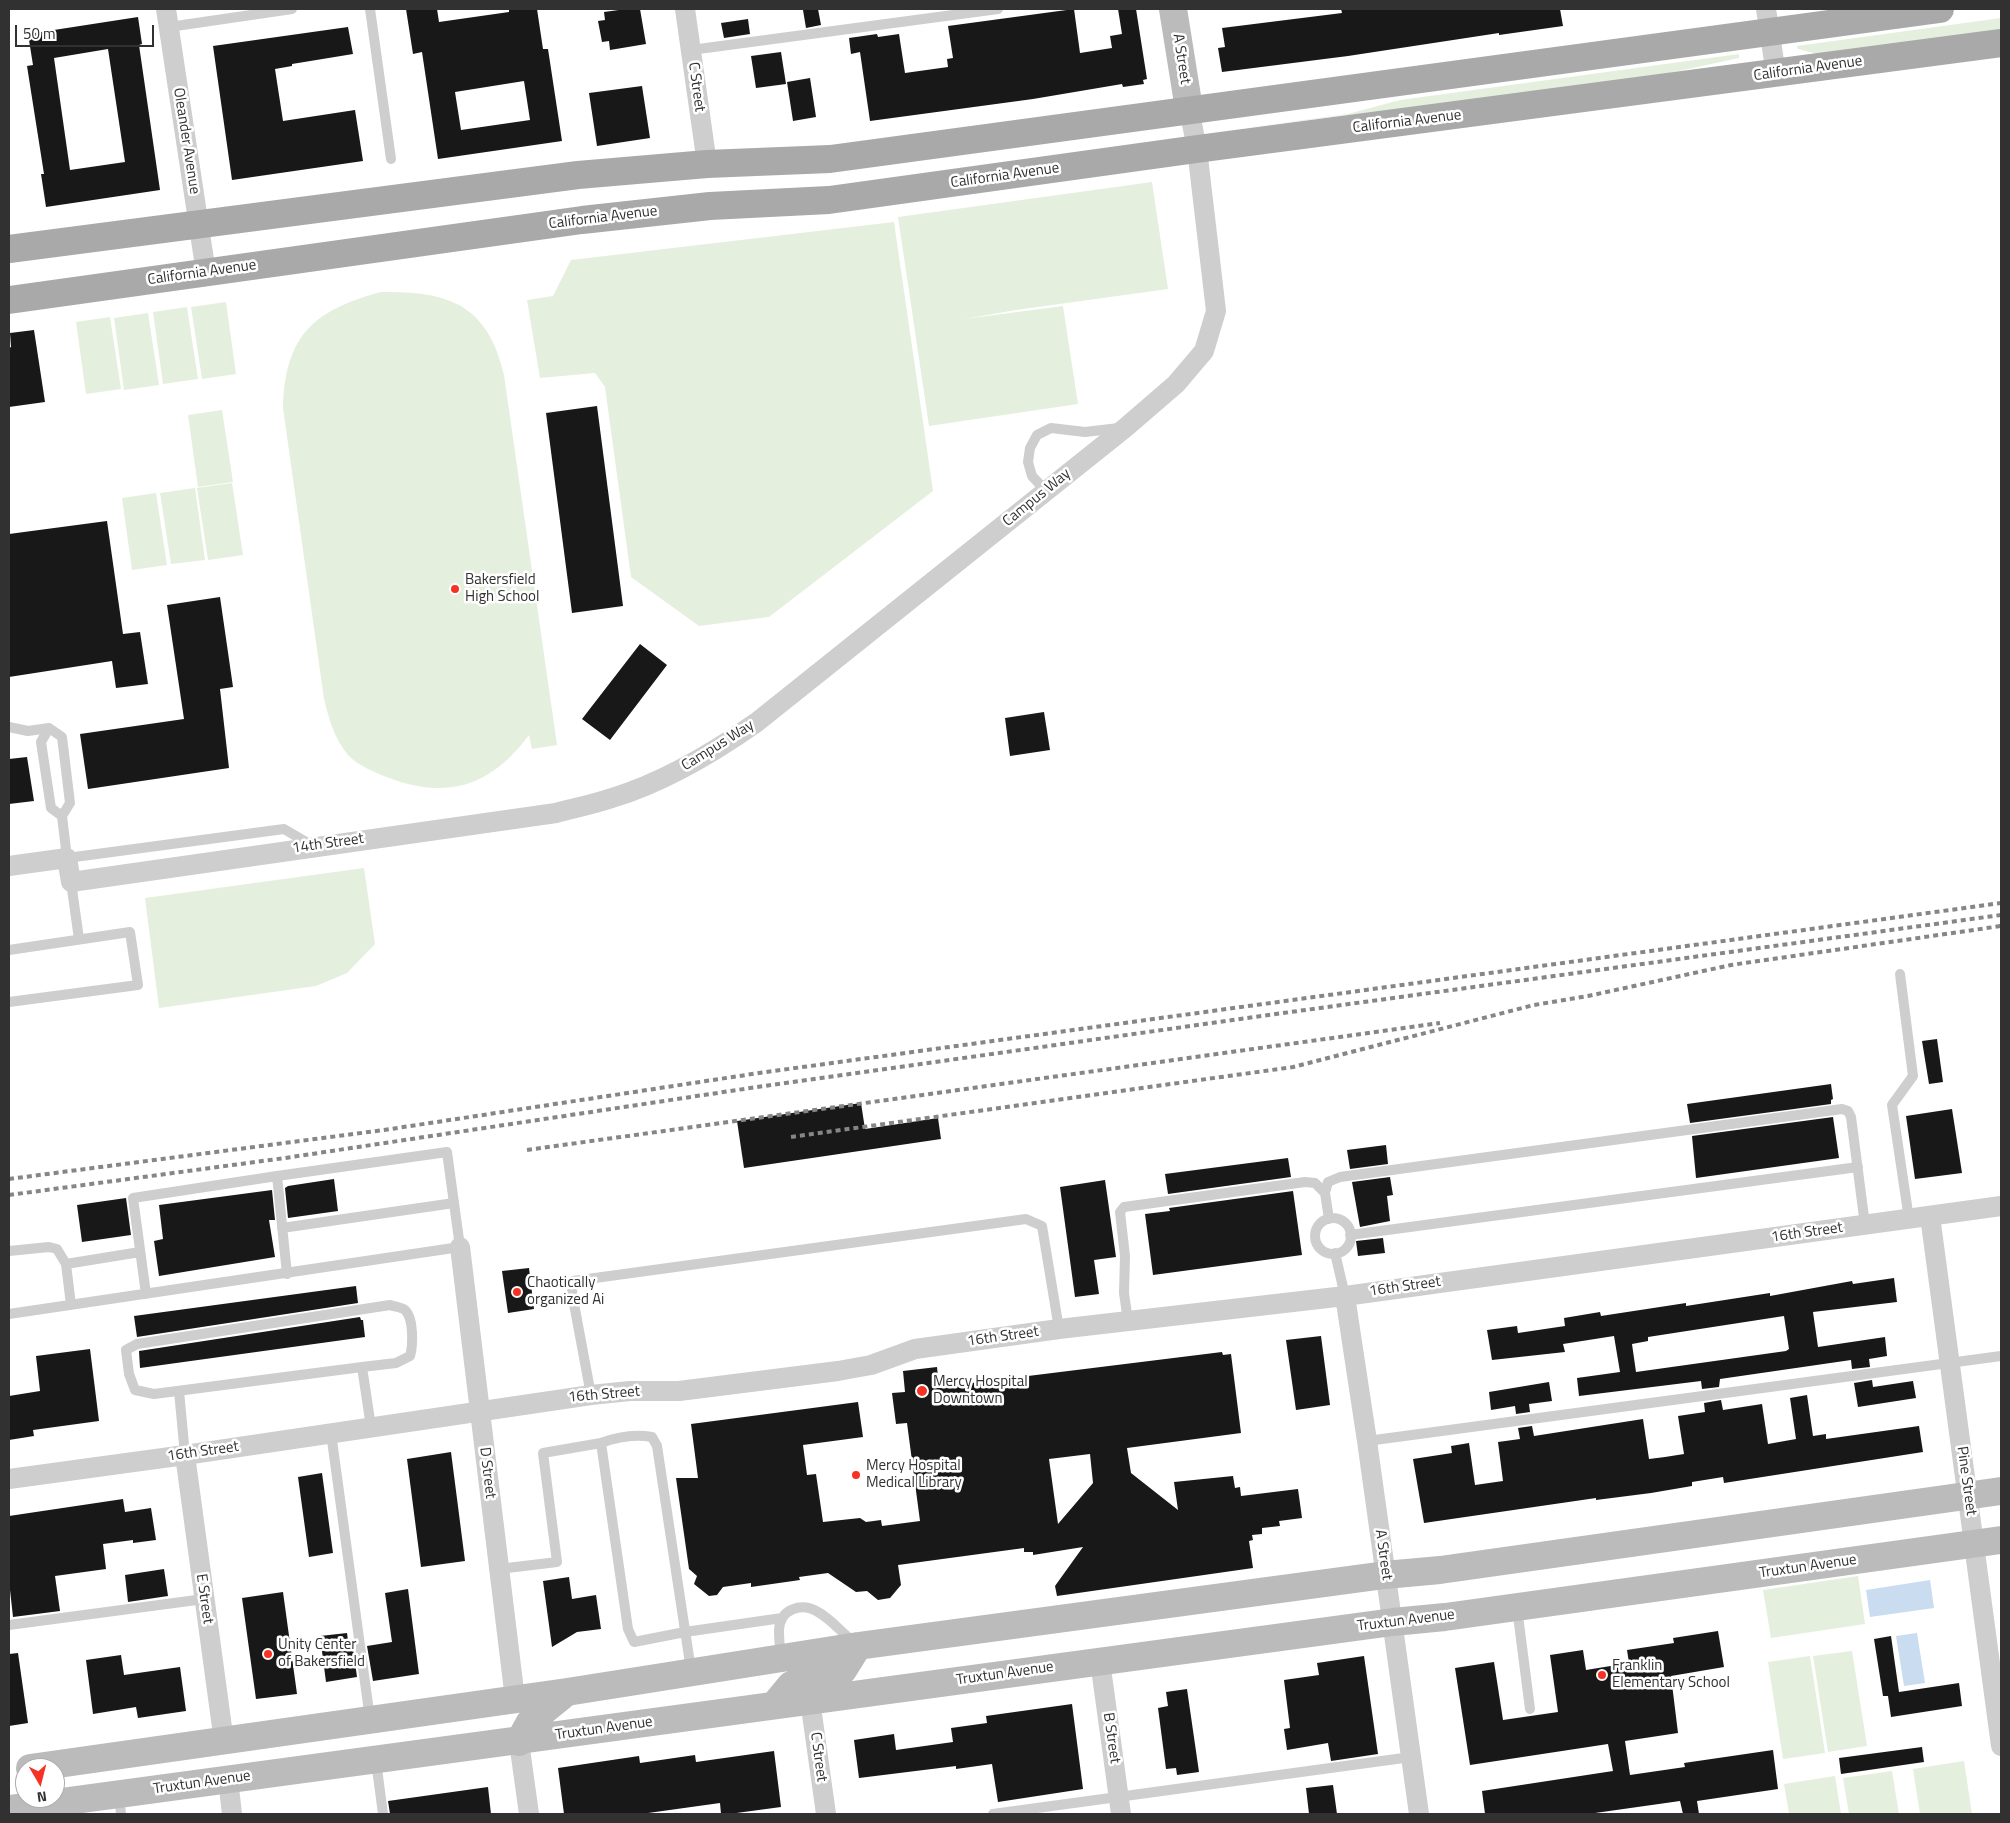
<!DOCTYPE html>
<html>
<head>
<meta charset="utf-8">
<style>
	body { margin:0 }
	#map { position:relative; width:2010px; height:1823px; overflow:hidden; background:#fff; font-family:"Titillium Web",sans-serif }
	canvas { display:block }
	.frame { position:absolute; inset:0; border:10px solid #313131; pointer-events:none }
	.north { position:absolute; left:15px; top:1758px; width:50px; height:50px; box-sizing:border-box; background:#fff; border:1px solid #adadad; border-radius:50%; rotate:172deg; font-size:14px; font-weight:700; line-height:20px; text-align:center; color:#313131 }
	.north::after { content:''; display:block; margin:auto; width:18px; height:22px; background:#f63225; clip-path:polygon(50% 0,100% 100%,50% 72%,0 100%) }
	.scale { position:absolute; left:15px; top:25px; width:139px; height:22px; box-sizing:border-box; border:2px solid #313131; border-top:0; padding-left:6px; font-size:15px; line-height:18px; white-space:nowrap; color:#313131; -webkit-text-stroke:4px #fff; paint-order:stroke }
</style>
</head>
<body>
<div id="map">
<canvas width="2010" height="1823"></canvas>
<div class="frame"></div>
<div class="north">N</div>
<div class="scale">50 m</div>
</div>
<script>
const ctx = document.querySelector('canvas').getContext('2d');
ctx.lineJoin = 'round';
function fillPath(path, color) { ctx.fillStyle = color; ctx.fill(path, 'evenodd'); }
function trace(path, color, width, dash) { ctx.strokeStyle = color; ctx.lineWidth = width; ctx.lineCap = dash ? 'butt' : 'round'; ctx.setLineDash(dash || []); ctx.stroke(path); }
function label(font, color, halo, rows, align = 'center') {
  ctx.font = font + ' "Titillium Web",sans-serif'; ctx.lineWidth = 5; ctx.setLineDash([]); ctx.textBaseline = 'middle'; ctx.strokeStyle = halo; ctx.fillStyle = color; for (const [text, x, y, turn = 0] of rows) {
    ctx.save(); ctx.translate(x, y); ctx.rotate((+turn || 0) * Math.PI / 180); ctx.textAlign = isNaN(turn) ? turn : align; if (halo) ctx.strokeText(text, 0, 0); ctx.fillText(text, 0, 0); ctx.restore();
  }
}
fillPath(new Path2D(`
	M2001 18V29L1821 55 1798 49 1797 46Z
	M1739 54V58L1651 77 1403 112 1347 115 1229 130 1348 114 1400 100Z
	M1152 182 1168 289 1016 310 964 319 1063 306 1078 404 929 426 898 217Z
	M894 222 933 491 769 617 699 626 631 577 605 387 595 373 540 378 527 300 553 296 571 260Z
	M381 292C448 291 488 304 504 375L557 745 532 749 529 735C493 784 450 800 392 779 378 774 358 766 348 755 334 738 329 719 324 699L283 408C285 335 314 310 381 292Z
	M226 302 236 374 202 379 191 307Z
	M187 307 198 379 163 384 153 312Z
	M148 313 159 385 124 390 114 318Z
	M110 317 121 389 86 394 76 322Z
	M222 410 233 482 198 487 188 415Z
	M232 483 243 555 208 560 197 488Z
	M195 488 205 560 171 564 160 493Z
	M156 493 167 565 132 570 122 498Z
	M364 868 375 944 347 973 316 986 159 1008 145 898Z
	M1858 1576 1865 1624 1771 1638 1763 1590Z
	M1852 1651 1867 1746 1828 1752 1813 1656Z
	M1810 1656 1825 1753 1783 1759 1768 1662Z
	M1964 1761 1972 1814H1920L1913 1769Z
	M1892 1771 1899 1814H1849L1843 1778Z
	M1835 1776 1841 1814H1789L1784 1784Z`), '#e5efde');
fillPath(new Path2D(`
	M1930 1580 1934 1608 1870 1617 1866 1590Z
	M1917 1633 1925 1683 1904 1686 1896 1636Z`), '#c9dcf0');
fillPath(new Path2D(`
	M406 9H437L439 22 509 12V9H537L543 49H548L562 141 438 159 422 52 413 54ZM524 81 530 120 461 130 455 92Z
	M626 9H640L646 44 610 50 609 41 602 42 598 21 605 20 604 12Z
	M811 9H818L821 25 806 28 803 10Z
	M1074 9 1080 53 1112 48 1110 36 1122 34 1118 9H1136L1147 79 1143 80 1144 84 1123 87 1122 84 1033 99 870 121 860 52 851 54 849 38 877 34 878 37 899 34 905 73 948 67 947 59 953 58 948 26Z
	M1341 9H1560L1563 26 1499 35V33L1348 56 1222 72 1218 48 1225 47 1222 28 1342 13Z
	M138 17 142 44 139 45 160 190 46 207 41 174H44L27 66 33 65 28 34ZM108 49 125 162 70 170 54 58Z
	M748 19 750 34 724 38 721 23Z
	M348 27 353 54 292 64V66L275 69 283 121 355 110 363 161 232 180 213 46Z
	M781 52 786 84 756 88 751 56Z
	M810 78 816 117 793 121 787 82Z
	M642 86 650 138 597 146 589 93Z
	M34 330 45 402 9 407V348L11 347 10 333Z
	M597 406 623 606 572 613 546 413Z
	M107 521 123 634 140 632 148 684 116 688 112 661 9 677V534Z
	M220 597 233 687 220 689 229 768 88 789 80 734 184 719 167 605Z
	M640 644 667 665 610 740 582 719Z
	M1044 712 1050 750 1010 756 1005 718Z
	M27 757 34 801 9 804V759Z
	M1937 1039 1943 1082 1929 1084 1922 1041Z
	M1831 1084 1833 1099 1831 1100V1104L1690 1123 1687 1104Z
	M861 1103 865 1129 938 1118 941 1139 744 1168 737 1121Z
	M1952 1109 1962 1173 1915 1179 1906 1116Z
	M1833 1117 1839 1158 1696 1178 1692 1136Z
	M1386 1145 1388 1164 1350 1169 1347 1150Z
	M1288 1158 1291 1177 1168 1194 1165 1174Z
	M1390 1177 1393 1195 1387 1196 1390 1221 1360 1227 1352 1182Z
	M334 1179 338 1211 288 1218 285 1188 288 1186Z
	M1105 1180 1116 1257 1094 1260 1099 1294 1075 1297 1060 1187Z
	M272 1190 275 1220H269L275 1257 159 1276 154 1241 163 1239 159 1205Z
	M1293 1191 1302 1255 1153 1275 1145 1214 1170 1211 1169 1208Z
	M126 1198 131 1235 82 1242 77 1205Z
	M1383 1238 1385 1253 1358 1256 1356 1241Z
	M529 1268 534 1309 508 1313 502 1271Z
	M1894 1278 1897 1302 1813 1312 1818 1347 1885 1337 1887 1356 1869 1359 1870 1367 1852 1369 1851 1360 1720 1379 1719 1387 1702 1389 1701 1381 1579 1396 1577 1378 1620 1372 1614 1336 1563 1344 1565 1352 1492 1360 1487 1330 1517 1326 1518 1333 1565 1326 1564 1318 1600 1312 1601 1316 1686 1303V1306L1770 1293V1296L1852 1281 1853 1284ZM1784 1316 1789 1349 1786 1351 1636 1372 1632 1344 1648 1341V1337Z
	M356 1286 358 1303 137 1337 134 1316Z
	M360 1317 361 1320H363L365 1337 140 1368 139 1351Z
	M1321 1336 1330 1405 1296 1410 1286 1340Z
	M90 1349 99 1421 33 1430 34 1436 9 1440V1396L40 1391 36 1356Z
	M1222 1352 1223 1355 1231 1354 1241 1433 1127 1448 1131 1473 1178 1510 1174 1482 1233 1476 1235 1488 1240 1487 1241 1496 1298 1489 1302 1518 1279 1521 1280 1526 1262 1528V1534L1252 1535 1253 1540 1249 1541 1253 1568 1057 1596 1055 1586 1083 1547 1033 1555V1552H1024V1548L898 1565 901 1585 890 1598 878 1600 867 1591 856 1592 828 1573 799 1577 800 1580 751 1587V1583L723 1587 717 1595 709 1596 694 1584 697 1576 689 1569 676 1478H698L691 1424 858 1402 863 1437 803 1445 807 1475 816 1474 823 1522 860 1518 866 1522 881 1520 882 1526 920 1521 907 1423 896 1424 892 1393 905 1392 903 1371 937 1367 939 1387ZM1090 1454 1093 1483 1058 1524 1049 1459Z
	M1872 1380 1873 1387 1913 1381 1916 1398 1858 1407 1854 1383Z
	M1549 1382 1552 1401 1529 1404 1530 1412 1516 1414 1515 1406 1491 1410 1489 1392Z
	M1807 1395 1813 1436 1826 1434V1439L1919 1426 1923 1452 1724 1483 1723 1477 1692 1482V1486L1651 1493 1596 1500V1498L1424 1523 1413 1459 1452 1453 1451 1446 1469 1443 1475 1485 1503 1481 1498 1442 1520 1439 1518 1428 1532 1426 1534 1436 1643 1419 1649 1459 1665 1457 1684 1454 1678 1416 1705 1412 1704 1403 1721 1400 1723 1410 1762 1404 1768 1444 1796 1439 1790 1398Z
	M451 1452 465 1561 421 1567 407 1459Z
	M322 1473 333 1553 309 1557 298 1477Z
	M123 1499 125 1512 151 1508 156 1540 133 1543V1540L103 1544 106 1569 55 1576 60 1611 13 1617 9 1581V1516Z
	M164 1569 168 1596 128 1602 125 1575Z
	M569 1577 572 1599 596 1595 601 1629 577 1632 552 1647 543 1581Z
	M408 1589 419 1674 373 1681 367 1646 392 1642 385 1593Z
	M283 1592 297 1694 256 1699 242 1598Z
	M1718 1631 1724 1667 1671 1676 1678 1733 1625 1741 1630 1775 1685 1767 1684 1763 1773 1750 1778 1789 1697 1801 1699 1814H1683L1680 1801 1588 1814H1485L1482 1791 1613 1771 1608 1744 1470 1765 1455 1668 1494 1662 1503 1720 1558 1712 1550 1655 1583 1650 1586 1670 1629 1663 1627 1650 1674 1643 1673 1638Z
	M347 1633 349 1648H353L357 1677 326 1682 320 1636Z
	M1891 1636 1899 1692 1959 1683 1962 1706 1891 1717 1888 1696H1883L1874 1639Z
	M18 1653 28 1723 9 1726V1654Z
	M121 1655 124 1675 180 1667 186 1711 138 1718 136 1707 93 1714 86 1660Z
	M1364 1656 1378 1754 1331 1761 1328 1743 1287 1750 1284 1729 1290 1728 1284 1680 1319 1675 1317 1663Z
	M1187 1689 1199 1772 1177 1775 1176 1768 1166 1769 1158 1708 1168 1706 1166 1692Z
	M1072 1704 1083 1789 998 1802 992 1764 956 1769V1766L859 1778 854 1740 894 1734 896 1750 953 1742 951 1728 987 1723 986 1716Z
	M1922 1747 1924 1762 1841 1774 1839 1758Z
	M774 1751 781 1807 729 1814H721L720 1803 641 1814H564L558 1768 639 1756 640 1763 695 1755 696 1762Z
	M1333 1785 1337 1814H1309L1306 1788Z
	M488 1787 491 1814H390L388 1801Z`), '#181818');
trace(new Path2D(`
	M370 9 391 159
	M169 27 292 9
	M691 50 998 9
	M1046 491 1032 476 1028 462 1030 448 1037 435 1051 428 1085 432 1119 428
	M9 727 28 731 49 728 62 737 70 803 62 816 67 858 284 829 313 846
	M49 728 41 742 51 808 62 816
	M71 882 79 939
	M9 950 130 932 138 985 9 1002
	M1900 974 1913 1076 1892 1105 1909 1219
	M1315 1236a18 18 0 1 1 36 0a18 18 0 1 1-36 0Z
	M1329 1219 1325 1193 1328 1182 1340 1177 1842 1109 1848 1111 1851 1117 1865 1225
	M282 1228 454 1203
	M1350 1235 1858 1167
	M9 1251 49 1247 57 1249 66 1264
	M1335 1253 1345 1296
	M146 1294 133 1198 277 1176
	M71 1305 66 1264 140 1252
	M9 1314 460 1247 447 1152 277 1176 287 1274
	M1128 1321 1124 1293 1125 1256 1120 1212 1124 1207 1305 1182 1315 1183 1325 1193
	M362 1367 154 1394 135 1390 129 1374 126 1350 137 1344 390 1305C395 1307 401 1307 405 1310 414 1318 413 1346 410 1356L396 1363 362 1367 371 1427
	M179 1391 185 1455
	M591 1395 572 1293 573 1281 1026 1219 1042 1226 1059 1329
	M331 1433 370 1719
	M1367 1441 2001 1356
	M499 1569 557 1562 543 1453 601 1443
	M1517 1608 1530 1709
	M9 1625 204 1599
	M781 1657C780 1649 779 1639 779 1630 780 1609 801 1602 818 1612 831 1619 842 1633 854 1642
	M691 1670C680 1595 668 1521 657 1446L652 1437C635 1434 617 1437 601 1443L628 1629 634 1642 685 1632 782 1618
	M376 1761 383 1814
	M119 1795 121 1814
	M993 1814 1411 1757`), '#cecece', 10);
trace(new Path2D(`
	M166 9 206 273
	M685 9 707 164
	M1766 9 1776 74
	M9 866 67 858 71 882 556 813C575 808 594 804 612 798 665 782 713 753 757 722L1125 428 1176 384 1204 351 1216 311 1197 149 1189 109
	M1930 1216 2001 1746
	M460 1247 515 1699
	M1345 1296 1367 1441 1419 1814
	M185 1455 224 1742
	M9 1479 185 1455 591 1395 630 1391H679L838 1371 871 1365 915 1349 1059 1329 1345 1296 2001 1206
	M1100 1661 1121 1814
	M810 1700 826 1814
	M519 1742 529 1814
	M228 1779 232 1814`), '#cecece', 20);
trace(new Path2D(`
	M1173 9 1189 109
	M777 1702 791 1685 843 1670 858 1646
	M519 1742 530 1722 567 1692
	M30 1768 567 1692 858 1646 1385 1575 1440 1570 2001 1491
	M9 1809 1393 1622 1445 1617 2001 1540`), '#bbb', 28);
trace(new Path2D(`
	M9 249 578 175 707 164 830 159 1940 9
	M9 300 582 220 710 206 829 200 1197 149 2001 43`), '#a9a9a9', 28);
trace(new Path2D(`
	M791 1137 1293 1067 1534 1005 1588 996 1731 965 2001 926
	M527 1150 1440 1023
	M9 1179 384 1130 759 1073 2001 903
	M9 1195 285 1158 757 1087 1276 1014 2001 915`), '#868686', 4, [5, 4]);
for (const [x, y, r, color] of [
	[455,589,5,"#f63225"],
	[517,1292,5,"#f63225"],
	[922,1391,6,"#f63225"],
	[856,1475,5,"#f63225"],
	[268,1654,5,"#f63225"],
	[1602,1675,5,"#f63225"]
]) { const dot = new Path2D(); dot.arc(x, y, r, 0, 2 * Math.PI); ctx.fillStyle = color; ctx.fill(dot); trace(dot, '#fff', 2); }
label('15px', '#313131', '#fff', [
	["A Street",1181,59,81],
	["California Avenue",1808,69,-8],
	["C Street",696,87,82],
	["California Avenue",1407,122,-7],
	["Oleander Avenue",186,141,81],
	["California Avenue",1005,176,-8],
	["California Avenue",603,218,-7],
	["California Avenue",202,273,-8],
	["Campus Way",1037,498,-39],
	["Campus Way",718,746,-32],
	["14th Street",328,844,-8],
	["16th Street",1807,1233,-8],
	["16th Street",1405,1287,-8],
	["16th Street",1003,1337,-8],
	["16th Street",604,1395,-5],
	["16th Street",203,1452,-8],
	["D Street",487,1473,83],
	["Pine Street",1966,1481,82],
	["A Street",1383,1555,82],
	["Truxtun Avenue",1808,1567,-8],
	["E Street",204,1599,82],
	["Truxtun Avenue",1406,1621,-7],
	["Truxtun Avenue",1005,1674,-8],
	["Truxtun Avenue",604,1729,-8],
	["B Street",1111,1738,82],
	["C Street",818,1757,82],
	["Truxtun Avenue",202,1783,-8]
]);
label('15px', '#313131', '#fff', [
	["Bakersfield",465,580],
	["High School",465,597],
	["Chaotically",527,1283],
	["organized Ai",527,1300],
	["Mercy Hospital",933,1382],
	["Downtown",933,1399],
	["Mercy Hospital",866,1466],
	["Medical Library",866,1483],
	["Unity Center",278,1645],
	["of Bakersfield",278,1662],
	["Franklin",1612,1666],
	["Elementary School",1612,1683]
], 'left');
</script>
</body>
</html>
